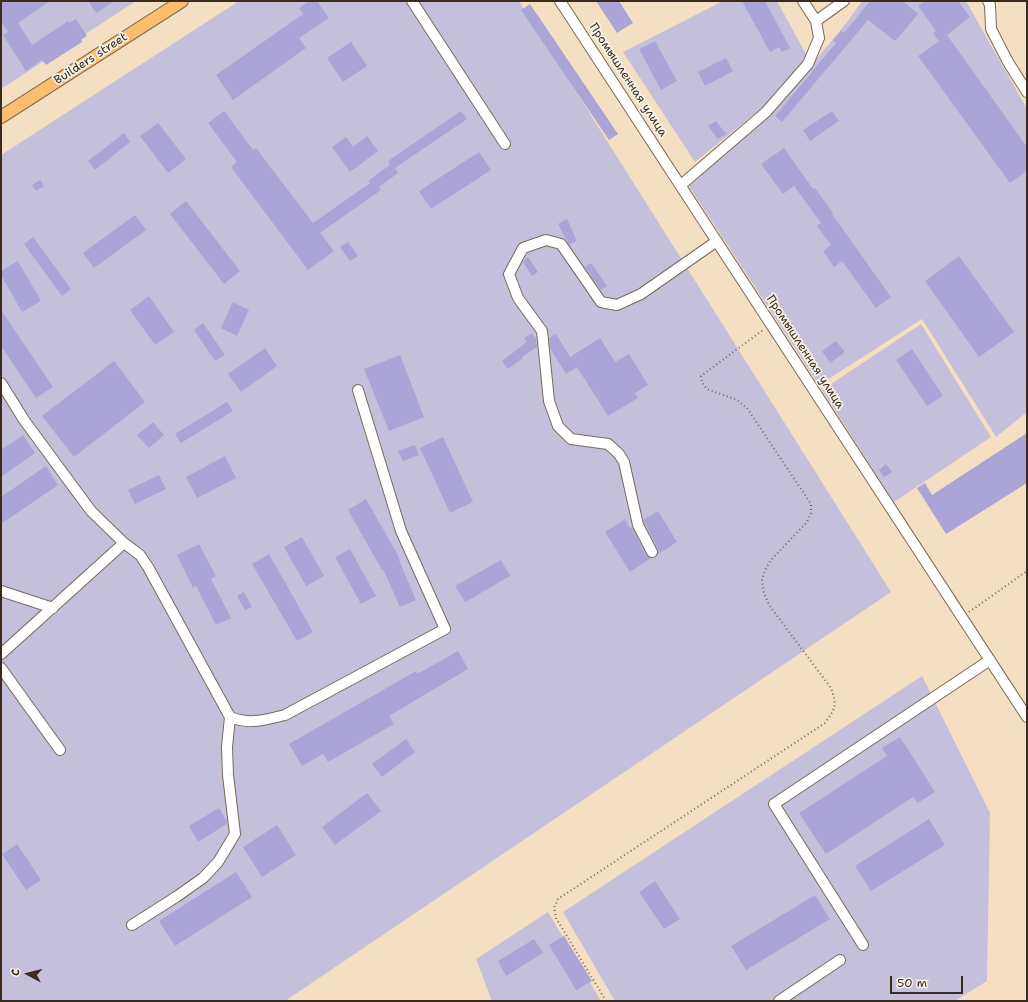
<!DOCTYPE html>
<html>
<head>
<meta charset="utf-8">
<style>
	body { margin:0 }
	#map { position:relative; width:1028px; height:1002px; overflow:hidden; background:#f4dfc2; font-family:"Shantell Sans",sans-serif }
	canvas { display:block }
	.frame { position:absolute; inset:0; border:2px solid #3b2a1e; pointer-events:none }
	.north { position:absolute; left:8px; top:954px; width:40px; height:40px; -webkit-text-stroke:3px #f7f3e8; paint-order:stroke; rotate:277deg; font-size:11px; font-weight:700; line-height:16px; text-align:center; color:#3b2a1e }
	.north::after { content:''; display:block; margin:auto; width:14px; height:18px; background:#3b2a1e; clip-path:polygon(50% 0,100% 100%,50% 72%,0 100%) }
	.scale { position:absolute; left:890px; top:976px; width:73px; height:18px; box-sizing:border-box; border:2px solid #3b2a1e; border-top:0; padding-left:5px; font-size:12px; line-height:14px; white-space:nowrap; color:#3b2a1e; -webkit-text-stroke:3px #f7f3e8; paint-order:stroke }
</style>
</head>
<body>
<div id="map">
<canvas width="1028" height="1002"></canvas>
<div class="frame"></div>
<div class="north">С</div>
<div class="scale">50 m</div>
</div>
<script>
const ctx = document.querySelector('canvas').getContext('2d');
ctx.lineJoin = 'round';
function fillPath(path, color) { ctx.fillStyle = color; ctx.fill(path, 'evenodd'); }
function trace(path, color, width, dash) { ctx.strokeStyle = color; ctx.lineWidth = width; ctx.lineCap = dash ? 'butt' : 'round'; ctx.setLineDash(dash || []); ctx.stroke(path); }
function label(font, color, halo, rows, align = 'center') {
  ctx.font = font + ' "Shantell Sans",sans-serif'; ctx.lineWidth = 3.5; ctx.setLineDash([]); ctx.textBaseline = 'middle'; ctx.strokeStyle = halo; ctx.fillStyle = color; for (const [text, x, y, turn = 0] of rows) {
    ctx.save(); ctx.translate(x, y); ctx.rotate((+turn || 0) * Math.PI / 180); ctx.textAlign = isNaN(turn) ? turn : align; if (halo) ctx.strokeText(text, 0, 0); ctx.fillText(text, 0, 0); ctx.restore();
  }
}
fillPath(new Path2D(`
	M1 1H136L1 89Z
	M239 1H519L891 592 285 1001H1V155Z
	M723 1H777L807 56 763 107 695 162 623 52Z
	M862 1H966L1027 109V412L996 437 922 319 819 385 689 186 770 115 848 21Z
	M921 324 991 437 894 502 822 390Z
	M922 676 990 813 987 981 955 1001H615L563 912Z
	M548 912 601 1001H492L476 959Z`), '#c4c0db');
fillPath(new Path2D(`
	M1 1H50L18 23 32 45 68 21 69 23 76 19 87 36 81 40 82 42 46 65 42 60 26 71 3 35 8 32 1 21Z
	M88 1H115L96 13Z
	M309 1H317L329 18 299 38 306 48 233 100 216 75 303 14 299 8Z
	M596 1H619L633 23 617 33Z
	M742 1H765L790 48 782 52 779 47 770 52Z
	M870 1H903L918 14 895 41 868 20 782 122 775 116 836 43 833 40 841 31 844 33Z
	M925 1H958L970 17 947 35 1027 147V171L1010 183 918 56 939 41 933 33 936 31 918 6Z
	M530 4 618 134 609 140 521 10Z
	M655 41 677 81 661 90 639 49Z
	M351 42 367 66 343 82 327 58Z
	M726 58 733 71 705 86 698 72Z
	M224 111 253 150 256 148 313 223 370 183 368 181 390 165 388 161 461 111 467 119 395 168 398 173 379 187 381 190 320 233 334 251 308 270 231 167 237 162 208 123Z
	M832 111 839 121 810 141 803 130Z
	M716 121 726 134 718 139 708 126Z
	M158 123 186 159 168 173 140 136Z
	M124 133 130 142 95 170 88 161Z
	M367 136 378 151 350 172 332 147 346 137 353 147Z
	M784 148 813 189 815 188 833 213 832 214 891 297 876 308 842 261 834 267 823 251 831 245 817 226 821 223 794 186 783 194 761 164Z
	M479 152 491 170 431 209 419 191Z
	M40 180 44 186 36 191 32 185Z
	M186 201 240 271 224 284 170 214Z
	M135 215 146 230 94 268 83 253Z
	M567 219 577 241 569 245 558 224Z
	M33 237 71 289 62 296 24 244Z
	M348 242 358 256 350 261 340 247Z
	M959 256 1014 332 979 357 925 281Z
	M528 257 538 272 532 276 523 262Z
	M18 261 41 301 22 312 1 275V271Z
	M591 263 607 286 601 290 585 267Z
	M149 296 174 332 155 345 130 310Z
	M233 302 249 310 237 336 221 328Z
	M1 310 53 387 36 398 1 346Z
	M203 323 225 355 215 361 194 330Z
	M532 333 536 339 537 347 522 357 523 358 508 369 502 361 527 342 524 338Z
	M556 334 570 357 600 338 615 362 629 354 648 385 635 393 638 398 608 416 577 367 566 374 550 348 549 338Z
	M836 341 845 352 830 363 822 351Z
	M265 348 277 366 241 392 228 374Z
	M912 349 943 396 927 406 896 360Z
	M400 355 424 417 389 431 364 369Z
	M114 361 145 402 74 457 42 416Z
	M227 402 233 411 181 443 175 434Z
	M153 422 164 435 149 448 137 435Z
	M1027 433V483L946 534 917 488 925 483 932 495Z
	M23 435 35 453 1 477V450Z
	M443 437 473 502 450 513 420 448Z
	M415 445 419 455 403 461 398 451Z
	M225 456 236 478 197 498 186 477Z
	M886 464 892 472 884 477 879 470Z
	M46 466 58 485 1 524V497Z
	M159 475 166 489 135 504 128 490Z
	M366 499 400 559 399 560 416 600 400 607 383 569 382 570 348 510Z
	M658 511 677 542 658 554V549L643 520Z
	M625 519 630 528 632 527 646 555 651 558 630 572 605 532Z
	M302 537 324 576 306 586 284 547Z
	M199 544 216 576 211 579 231 618 216 625 196 586 193 588 177 555Z
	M350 549 376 596 361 604 335 557Z
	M269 554 313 632 297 641 252 564Z
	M501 560 510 576 465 602 455 586Z
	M244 592 252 607 245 610 237 596Z
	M458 651 468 669 389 716 394 724 328 762 323 754 302 766 289 744 416 671 417 674Z
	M900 737 935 792 918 803 913 797 826 854 799 813 887 756 882 748Z
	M406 739 415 752 382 777 372 764Z
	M367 793 381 811 335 845 322 827Z
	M219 808 227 821V824L198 842 189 826Z
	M929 819 945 845 871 891 855 866Z
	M277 825 296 855 262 877 243 847Z
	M17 844 41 880 26 890 2 854Z
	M236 872 252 897 175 946 159 921Z
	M655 881 680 919 664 929 639 892Z
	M815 895 830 919 746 970 731 946Z
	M564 936 592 981 576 990 549 945Z
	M534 939 543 953 506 976 498 961Z`), '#aba5d7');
const minor = new Path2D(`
	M412 1 505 144
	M560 1 1027 717
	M803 1 816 21
	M988 1 990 5 991 29 1008 62 1027 92
	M681 185 766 112 808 64 819 38 816 21 844 1
	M1 383 24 420 91 511 124 543 140 555 148 567 230 717C251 725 264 720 285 715L445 629 401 531 358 390
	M652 552 638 525 624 462 619 454 608 444 571 439 558 426 549 401 542 331 518 298 509 274 523 248 546 240 561 244 601 302 617 305 641 294 717 241
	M1 591 53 608
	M1 654 124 543
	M1 668 60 750
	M132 925 176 897 203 878 218 862 235 834 228 775 227 747 230 717
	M863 945 774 804 990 660
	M779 1001 840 960`);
const major = new Path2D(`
	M1 117 182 1`);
trace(minor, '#7c6957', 12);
trace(major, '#7c6957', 14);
trace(new Path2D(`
	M969 612 1027 571
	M606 1001 556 918 554 908 558 899 825 723C836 708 837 705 831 688L769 605 764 593 762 580 765 570 771 560 807 522 811 513V504L747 408 737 400 707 389 702 383 701 376 763 330`), '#7c6957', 2, [1, 3]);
trace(minor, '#fff', 10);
trace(major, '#fbbd6e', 12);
label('12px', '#3b2a1e', '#f7f3e8', [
	["Builders street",91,59,-33],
	["Промышленная улица",628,80,57],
	["Промышленная улица",805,352,57]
]);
</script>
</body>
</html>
